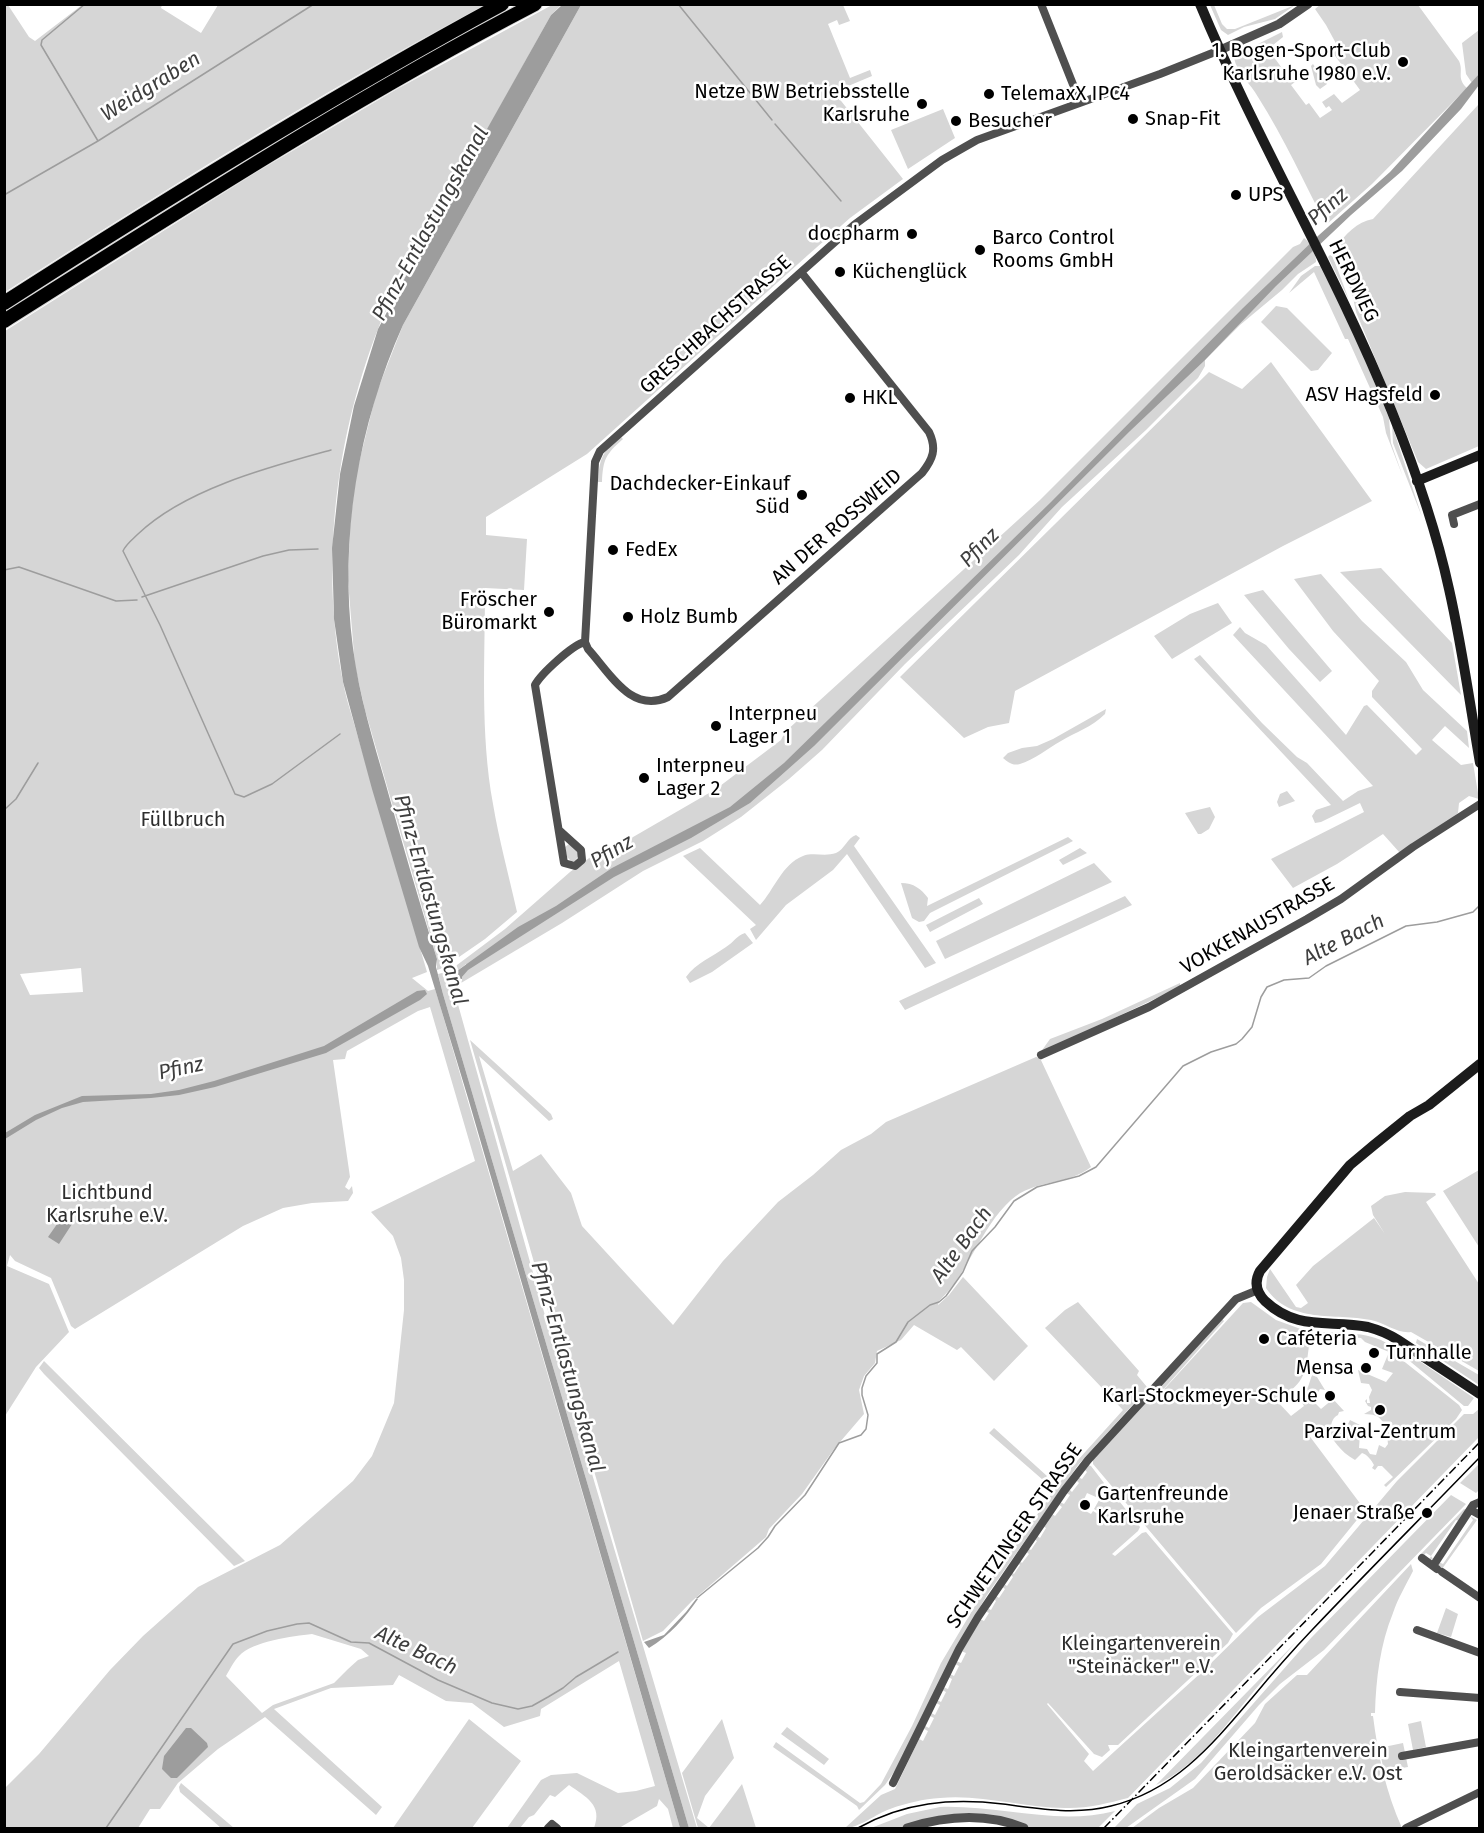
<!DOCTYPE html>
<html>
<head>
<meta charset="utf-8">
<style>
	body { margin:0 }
	#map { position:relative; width:1484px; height:1833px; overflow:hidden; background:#fff; font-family:"Fira Sans",sans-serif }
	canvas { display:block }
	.frame { position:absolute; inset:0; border:6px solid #000; pointer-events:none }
</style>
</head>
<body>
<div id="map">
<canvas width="1484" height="1833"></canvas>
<div class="frame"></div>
</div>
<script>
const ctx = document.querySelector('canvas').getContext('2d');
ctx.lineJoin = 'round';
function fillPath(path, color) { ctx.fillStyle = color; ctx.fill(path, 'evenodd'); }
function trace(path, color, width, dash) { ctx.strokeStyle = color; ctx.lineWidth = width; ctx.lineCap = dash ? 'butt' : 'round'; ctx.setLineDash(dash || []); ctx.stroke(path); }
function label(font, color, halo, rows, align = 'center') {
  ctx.font = font + ' "Fira Sans",sans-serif'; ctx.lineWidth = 5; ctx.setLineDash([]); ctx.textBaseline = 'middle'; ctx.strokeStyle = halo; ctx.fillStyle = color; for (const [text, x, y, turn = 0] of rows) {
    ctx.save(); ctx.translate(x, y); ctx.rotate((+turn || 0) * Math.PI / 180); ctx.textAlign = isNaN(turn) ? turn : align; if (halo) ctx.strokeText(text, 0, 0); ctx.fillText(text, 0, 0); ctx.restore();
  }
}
fillPath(new Path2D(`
	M5 4 8 5 29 37 35 41 82 5H162L161 8 201 33 218 5H485C320 92 162 192 5 292Z
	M1321 4 1418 5 1459 61C1464 72 1456 78 1467 88L1372 184 1326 225C1304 182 1284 138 1258 97 1251 84 1237 73 1234 58L1236 54 1248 51V49L1282 32 1283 37 1268 49 1287 75 1291 72 1295 77V82L1291 85 1306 105 1309 103 1320 118 1332 110 1329 106 1326 108 1322 102 1334 94 1342 103 1360 90 1333 53 1339 49 1326 25 1315 9Z
	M516 5H521L383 80 253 156 252 154 405 65Z
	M552 5H561L551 15C516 78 482 140 447 201 432 228 417 254 403 281 394 296 384 312 378 329 333 444 318 583 348 703L427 972 412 978 428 991 435 989 439 1002 680 1828H673L668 1809 659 1799 657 1806 619 1828H594C603 1805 586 1797 569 1785L555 1797 550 1795 534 1815 529 1817 520 1828H507L541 1780 551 1775 577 1773 618 1793 636 1791 655 1786 619 1661 541 1709 540 1716 504 1727 472 1703 446 1701 399 1675 393 1685 331 1688 274 1709 382 1807 376 1815 265 1717 218 1749 178 1783 160 1809H150L138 1828H5V1788L39 1754 110 1670 143 1636 198 1587 280 1545 353 1481 372 1456 394 1403 404 1310V1280L401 1258 393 1236 371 1212 475 1161 430 1007 418 1011 347 1051 345 1059 333 1060 350 1177 345 1187 349 1190 352 1186 353 1193 348 1201 312 1203 283 1208 243 1226 75 1329 71 1326 51 1278 15 1261 10 1255 7 1266 49 1284 69 1332 36 1367 5 1416V331L255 173 397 89ZM81 968 83 992 30 995 20 974ZM312 1634 361 1649 369 1656 358 1660 348 1669 334 1683 273 1705 262 1713 226 1676C230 1669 234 1661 239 1656 253 1641 293 1636 312 1634Z
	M581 5H843L850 21 839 25 837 20 828 24 850 78 870 70 872 76 834 92 903 179 850 218 808 255 587 454 486 517V535L527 539 524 590 485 588C485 659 480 733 493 804 499 840 509 876 517 912L485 939 459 957 449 956 442 951 446 967 437 970V959L365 710 355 666 348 581 350 525 356 475 376 394 403 325Z
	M1210 5H1214L1222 24 1227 29H1235L1295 5 1275 19 1244 27 1228 35 1221 30Z
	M1479 30V74L1472 83 1466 74 1462 43Z
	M1313 64 1327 84 1320 89 1316 85 1311 66Z
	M1478 105 1479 446 1426 469 1418 462 1356 312 1353 297 1336 248C1345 234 1357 222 1373 219Z
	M943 109 955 138 908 169 891 130Z
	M1304 238C1309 241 1317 255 1316 262L1298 274 1282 290 1240 325 1205 360V366L1198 378 1146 430 1062 507 1019 555 905 664 822 750 789 779 741 817 703 841 643 871 562 923 461 983 455 982 454 980 456 978 459 982 462 981V977L467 970 466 964 452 975 457 965 505 929 570 872 596 853 602 855 716 789 781 740 785 732 1040 500 1293 247 1300 244Z
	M1330 255 1333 257 1349 300 1328 257Z
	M1315 266H1321L1355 336 1389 418 1391 443 1403 477 1386 433 1383 417 1348 339H1345L1314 272 1289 293 1301 276Z
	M1276 306 1287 308 1332 353 1318 370 1311 371 1261 322Z
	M1271 362 1372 501 1283 546 1015 691 1009 723 988 727 964 738 900 677 1209 372 1242 389Z
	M1392 425 1422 517 1393 443Z
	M620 436 623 439C606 454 603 459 602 482H598C599 458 603 452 620 436Z
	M1381 568 1452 643 1461 695 1340 572Z
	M1321 574 1362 621 1406 662 1423 690 1467 731 1469 748 1445 726 1432 740 1461 765 1473 763 1479 799 1469 796 1459 803 1458 813 1454 817 1400 853 1383 834 1337 864 1293 888 1271 859 1364 812 1360 803 1321 822 1315 823 1312 816 1316 810 1331 805 1194 659 1200 655 1262 723 1297 757 1307 763 1343 801 1358 791 1373 786 1233 635 1240 627 1245 633 1266 645 1346 735 1364 706 1367 705 1416 755 1422 749 1372 697V691L1379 681 1333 631 1294 579Z
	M1263 590 1332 671 1320 682 1289 649 1244 595Z
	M1218 603 1232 623 1172 659 1154 636 1190 614Z
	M1106 709 1105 714C1092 727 1076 732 1061 741 1047 749 1035 759 1020 764 1012 766 1008 762 1003 758L1008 753 1022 748 1037 746 1053 739Z
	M1287 791 1295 801 1279 807 1277 802 1280 794Z
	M1210 807 1215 817 1209 829 1201 834H1198L1185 813Z
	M856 835 860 838 854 846 936 963 925 968 847 854 833 870 786 905 756 940 750 929 756 925 683 856 700 848 760 905C774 890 782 864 803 856 813 852 825 857 836 853 845 849 847 838 856 835Z
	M1068 837 1073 841 930 913 924 921 919 922 912 918 901 883C914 883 921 889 928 898L927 906Z
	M569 844 577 850 579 855 575 861H571L567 857 565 847Z
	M1080 848 1087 853 1063 865 1059 860Z
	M1094 863 1112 882 945 959 936 941Z
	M1125 896 1132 905 905 1010 899 1001Z
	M979 898 983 904 930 932 926 925Z
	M745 933 753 943 712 972 690 983 686 977C696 963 712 957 726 947 734 942 736 936 745 933Z
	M446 972 452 983 544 1312 697 1828H689L443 994 438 974Z
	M1180 983V987L1040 1053 1050 1039 1102 1019Z
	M470 1040 551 1114 553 1119 549 1121 479 1056 513 1171 541 1154 571 1193 582 1226 673 1325 723 1261 778 1202 813 1175 841 1150 871 1134 886 1122 1036 1057 1040 1058 1091 1167C1067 1186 1034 1179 1011 1200 980 1228 969 1273 939 1301L938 1305 949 1295 963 1277 1028 1346 994 1381 961 1347 957 1350 914 1325 901 1340 877 1351 875 1363 864 1376 859 1390 864 1414 834 1449 802 1494 769 1529 766 1537 692 1601 663 1631 643 1641Z
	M1479 1170V1247L1443 1191Z
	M1405 1192 1435 1193 1436 1195 1426 1202 1479 1284V1371L1411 1332C1398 1334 1385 1323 1371 1320 1335 1313 1290 1324 1266 1288L1267 1277 1270 1269 1296 1307 1301 1308 1308 1303 1296 1285 1313 1266 1374 1218 1385 1234 1373 1215 1371 1206 1385 1196Z
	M1078 1302 1139 1371 1137 1375 1147 1387 1146 1390 1078 1465 987 1595 956 1648 896 1769 885 1785 859 1810 857 1806 773 1747 776 1742 860 1803 864 1802 881 1784 912 1726 941 1663 988 1584 1068 1471 1123 1410 1045 1328 1065 1310Z
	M1251 1302 1276 1320 1309 1332 1310 1339C1305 1372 1308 1382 1276 1400L1291 1416 1304 1406 1298 1396 1308 1387 1312 1375 1317 1377 1325 1390 1320 1389 1313 1401 1321 1409 1333 1399 1344 1411 1339 1412 1338 1415C1333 1417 1331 1423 1331 1428L1343 1434 1350 1420 1364 1427 1360 1434 1359 1448 1367 1449 1370 1454 1376 1455 1379 1445 1385 1448 1388 1444 1386 1426 1382 1425 1383 1422C1377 1414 1374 1415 1364 1414L1371 1410V1407L1368 1406 1365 1401 1367 1399V1403H1370L1369 1397 1372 1390 1369 1384 1361 1383 1358 1370 1386 1382 1393 1373 1382 1369 1389 1352 1365 1342 1361 1338 1335 1336V1341H1325L1321 1346 1317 1345 1322 1332C1352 1334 1383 1331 1402 1357L1401 1359 1459 1405 1462 1410 1456 1419 1386 1487 1384 1485 1393 1477 1382 1466H1378L1375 1470 1372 1468 1374 1465C1372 1461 1367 1454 1362 1453L1355 1460C1339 1451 1334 1440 1324 1427L1317 1426 1308 1434 1365 1510 1321 1564 1261 1608 1236 1633 1093 1464V1459L1222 1319 1224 1321 1146 1409 1243 1303Z
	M1417 1339 1479 1375V1385L1416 1343Z
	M1407 1354H1409L1474 1398 1468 1406H1464L1406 1358Z
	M44 1361 245 1561 234 1566 226 1558 44 1374 39 1368Z
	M1479 1409V1437L1128 1798C1109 1803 1089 1808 1069 1808 1026 1809 984 1794 940 1798 924 1799 906 1803 890 1809 876 1814 859 1828 845 1828L881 1795 895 1789 919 1739 923 1741 928 1731 924 1729 925 1726 929 1728 934 1718 930 1716 931 1713 935 1715 940 1705 936 1703 937 1700 941 1702 946 1692 942 1690 943 1687 948 1689 952 1679 948 1677 950 1674 954 1676 959 1666 955 1664 956 1661 961 1663 966 1653 961 1651 980 1619 984 1621 989 1613 985 1611 987 1608 991 1610 996 1601 993 1598 995 1595 999 1598 1005 1589 1001 1586 1003 1583 1007 1586 1013 1577 1010 1574 1011 1572 1014 1574 1020 1565 1017 1563 1019 1560 1022 1563 1029 1554 1025 1551 1027 1548 1031 1550 1037 1541 1034 1539 1036 1535 1040 1538 1046 1528 1043 1526 1052 1514 1055 1516 1062 1507 1058 1504 1060 1502 1064 1504 1070 1495 1066 1493 1069 1489 1072 1492 1079 1483 1076 1480 1078 1477 1082 1479 1087 1472 1084 1469 1088 1465 1091 1466 1104 1483 1096 1497 1087 1493 1080 1508 1091 1514 1093 1511 1103 1517 1104 1515 1094 1509 1107 1486 1140 1527 1138 1531 1112 1554 1115 1556 1142 1533 1146 1532 1233 1634 1228 1643 1118 1745H1108L1110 1750 1102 1757 1094 1754 1048 1703 1047 1704 1089 1754 1084 1761 1093 1771 1204 1670 1258 1617 1325 1566 1397 1481 1464 1414H1473Z
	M994 1428 1047 1476 1043 1480 989 1433Z
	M1479 1464V1490L1476 1493 1460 1483Z
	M1451 1495 1466 1504 1324 1650 1280 1684 1259 1705 1195 1779 1126 1828H1114L1137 1804 1170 1788 1201 1763 1311 1638Z
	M1464 1509 1467 1510 1459 1521 1456 1520 1431 1556 1433 1559 1429 1560 1431 1556 1426 1553 1423 1556 1421 1554Z
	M1470 1516 1477 1520 1442 1569 1438 1566 1439 1562 1443 1564 1473 1520Z
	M1411 1564 1413 1571C1406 1585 1398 1598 1393 1613 1380 1645 1376 1679 1375 1713H1371V1716H1373C1378 1756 1386 1792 1402 1828H1132L1159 1808 1193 1788 1255 1723 1265 1704 1297 1675H1307Z
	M1446 1608 1458 1614 1451 1637 1437 1633Z
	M1297 1641C1282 1658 1268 1674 1254 1691 1226 1725 1197 1766 1156 1785Z
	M469 1719 521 1761 472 1828H393Z
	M722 1719 734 1758 705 1796 697 1818 709 1828 742 1784 756 1828H698L696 1821 682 1773Z
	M1421 1721 1426 1747 1413 1750 1408 1724Z
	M787 1727 829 1759 824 1765 781 1734Z
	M1403 1743 1408 1767 1384 1771 1379 1748Z
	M181 1783 234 1828H221L180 1792 179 1787Z
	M940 1807C999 1805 1058 1826 1115 1811L1098 1828H1032L1014 1821 914 1823 899 1828H871L907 1814Z`), '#d6d6d6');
fillPath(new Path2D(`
	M562 5H581L403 325C358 426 339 537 353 648 359 695 373 740 386 785 402 843 419 901 437 959L436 967 443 994 689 1828H680L468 1098 428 966 419 947 372 789 343 682 334 619 332 548 340 474 354 406 378 329 427 236 551 15Z
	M1479 74V85L1461 109 1402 171 1351 215 1276 286 1205 360 1130 431 814 746 750 803 691 838 614 877 468 970 462 977V979L456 978 454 975 457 971 518 927 556 906 612 868 730 807 784 763 1051 502 1243 308 1319 235 1390 172Z
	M425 990 427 994 420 1000 326 1053 215 1087 179 1095 151 1098 83 1102 62 1108 36 1120 5 1139V1133L35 1115 82 1096 151 1094 179 1090 214 1081 324 1046 417 991Z
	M62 1217 72 1224 59 1244 48 1237Z
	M696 1599H698C685 1618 669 1636 649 1648L644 1642 664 1635 686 1612Z
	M186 1728H191L207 1743 208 1747 177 1778H171L162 1769 164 1756Z`), '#9d9d9d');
trace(new Path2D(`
	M85 4 42 40 41 45 98 141
	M678 4 772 120
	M775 124 841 201
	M4 195 98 141 314 4
	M331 450C269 467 185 489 138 534 133 539 126 544 123 551L160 625 235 794 244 797 272 784 340 734
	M4 570 19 567 116 601 137 600
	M142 597 263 556 289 550 318 549
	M4 810 16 799 38 763
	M697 1598 758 1548 768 1537 775 1526 805 1495 839 1443 861 1435 866 1429 868 1415 862 1395V1388L866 1376 877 1363V1354L896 1342 908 1322 930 1305 939 1302 946 1296 963 1272 972 1251 995 1227 1014 1201 1037 1187 1079 1176 1096 1167 1183 1066 1211 1052 1236 1044 1242 1039 1252 1027 1261 997 1267 987 1284 980 1309 978 1326 966 1406 926 1437 922 1473 912 1479 906
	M106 1828 233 1644 267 1631 297 1624 309 1623 351 1642 369 1643 438 1680 492 1703 518 1709 532 1706 548 1697 563 1688 576 1677 618 1652`), '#9d9d9d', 1.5);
const motorway = new Path2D(`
	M4 303C167 198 332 96 502 4
	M4 321C179 211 352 99 535 4`);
trace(motorway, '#dbdbdb', 16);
trace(new Path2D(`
	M1041 4 1080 102
	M801 272 929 432C937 449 933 459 922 473L668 697C631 714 610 673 588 649L585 642 595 462 600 451 854 225 942 160 977 140 1160 74 1220 50
	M1454 524 1452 515 1480 504
	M560 831 581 850 582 860 575 866 564 863 535 685C541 674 572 645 585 642
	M1041 1055 1149 1007 1307 919 1341 899 1413 847 1480 804
	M1471 1510 1480 1515
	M1422 1558 1437 1569
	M1433 1566 1473 1505 1480 1502
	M1442 1572 1480 1598
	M1417 1630 1480 1653
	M1400 1692 1480 1698
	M1402 1756 1480 1742
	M893 1783 959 1649 978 1617 1064 1491 1088 1460 1236 1299 1258 1290
	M548 1828 552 1824 557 1828
	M1406 1828 1480 1792`), '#4f4f4f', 8);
trace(new Path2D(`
	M1220 50 1279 24 1308 4
	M907 1828C945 1816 987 1813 1024 1828`), '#4f4f4f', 9);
trace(new Path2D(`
	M1200 4C1258 143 1336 272 1392 412 1415 469 1436 529 1449 589 1462 646 1470 705 1480 763
	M1417 481 1480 455
	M1480 1064 1429 1105 1410 1116 1374 1145 1350 1165 1260 1271C1254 1282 1256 1292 1265 1301 1298 1332 1330 1319 1368 1327 1379 1330 1389 1334 1398 1340L1480 1394`), '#1c1c1c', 10);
trace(motorway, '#000', 14);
trace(new Path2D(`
	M858 1828C904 1802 951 1798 1003 1804 1039 1809 1076 1815 1111 1806 1174 1791 1212 1745 1252 1698 1271 1675 1291 1652 1312 1630 1367 1572 1424 1515 1480 1457`), '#000', 1.5);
trace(new Path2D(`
	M1104 1828 1480 1442`), '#000', 1.5, [9, 3, 1.5, 3]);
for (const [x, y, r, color] of [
	[1403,62,6,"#000"],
	[989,94,6,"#000"],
	[922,104,6,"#000"],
	[1133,119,6,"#000"],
	[956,121,6,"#000"],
	[1236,195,6,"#000"],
	[912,234,6,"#000"],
	[980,250,6,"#000"],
	[840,272,6,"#000"],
	[1435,395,6,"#000"],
	[850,398,6,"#000"],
	[802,495,6,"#000"],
	[613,550,6,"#000"],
	[549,612,6,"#000"],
	[628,617,6,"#000"],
	[716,726,6,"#000"],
	[644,778,6,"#000"],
	[1264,1339,6,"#000"],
	[1374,1353,6,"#000"],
	[1366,1368,6,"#000"],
	[1330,1396,6,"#000"],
	[1380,1410,6,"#000"],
	[1085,1505,6,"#000"],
	[1427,1513,6,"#000"]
]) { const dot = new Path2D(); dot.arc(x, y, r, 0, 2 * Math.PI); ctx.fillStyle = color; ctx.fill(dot); trace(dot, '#fff', 2); }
label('20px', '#000', '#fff', [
	["1. Bogen-Sport-Club",1391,51,"right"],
	["Karlsruhe 1980 e.V.",1391,74,"right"],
	["Netze BW Betriebsstelle",910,92,"right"],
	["Karlsruhe",910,115,"right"],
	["TelemaxX IPC4",1001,94],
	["Snap-Fit",1145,119],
	["Besucher",968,121],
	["UPS",1248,195],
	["docpharm",900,234,"right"],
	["Barco Control",992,238],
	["Rooms GmbH",992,261],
	["Küchenglück",852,272],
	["ASV Hagsfeld",1423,395,"right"],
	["HKL",862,398],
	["Dachdecker-Einkauf",790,484,"right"],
	["Süd",790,507,"right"],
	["FedEx",625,550],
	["Fröscher",537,600,"right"],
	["Büromarkt",537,623,"right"],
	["Holz Bumb",640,617],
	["Interpneu",728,714],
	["Lager 1",728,737],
	["Interpneu",656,766],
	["Lager 2",656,789],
	["Caféteria",1276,1339],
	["Turnhalle",1386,1353],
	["Mensa",1354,1368,"right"],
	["Karl-Stockmeyer-Schule",1318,1396,"right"],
	["Parzival-Zentrum",1380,1432,"center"],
	["Gartenfreunde",1097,1494],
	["Karlsruhe",1097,1517],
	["Jenaer Straße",1415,1513,"right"]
], 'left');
label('20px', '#000', '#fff', [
	["HERDWEG",1353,281,64],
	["GRESCHBACHSTRASSE",716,325,-42],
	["AN DER ROSSWEID",837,527,-41],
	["VOKKENAUSTRASSE",1258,926,-30],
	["SCHWETZINGER STRASSE",1015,1536,-55]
]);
label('20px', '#2d2d2d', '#fff', [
	["Füllbruch",183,820],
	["Lichtbund",107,1193],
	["Karlsruhe e.V.",107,1216],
	["Kleingartenverein",1141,1644],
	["\"Steinäcker\" e.V.",1141,1667],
	["Kleingartenverein",1308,1751],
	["Geroldsäcker e.V. Ost",1308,1774]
]);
label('italic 21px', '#3e3e3e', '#fff', [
	["Weidgraben",151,87,-32],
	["Pfinz",1328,207,-41],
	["Pfinz-Entlastungskanal",431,224,-61],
	["Pfinz",980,548,-45],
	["Pfinz",612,852,-30],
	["Pfinz-Entlastungskanal",430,900,74],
	["Alte Bach",1344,940,-27],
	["Pfinz",181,1069,-12],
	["Alte Bach",962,1245,-54],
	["Pfinz-Entlastungskanal",567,1367,74],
	["Alte Bach",416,1651,25]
]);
</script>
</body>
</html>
